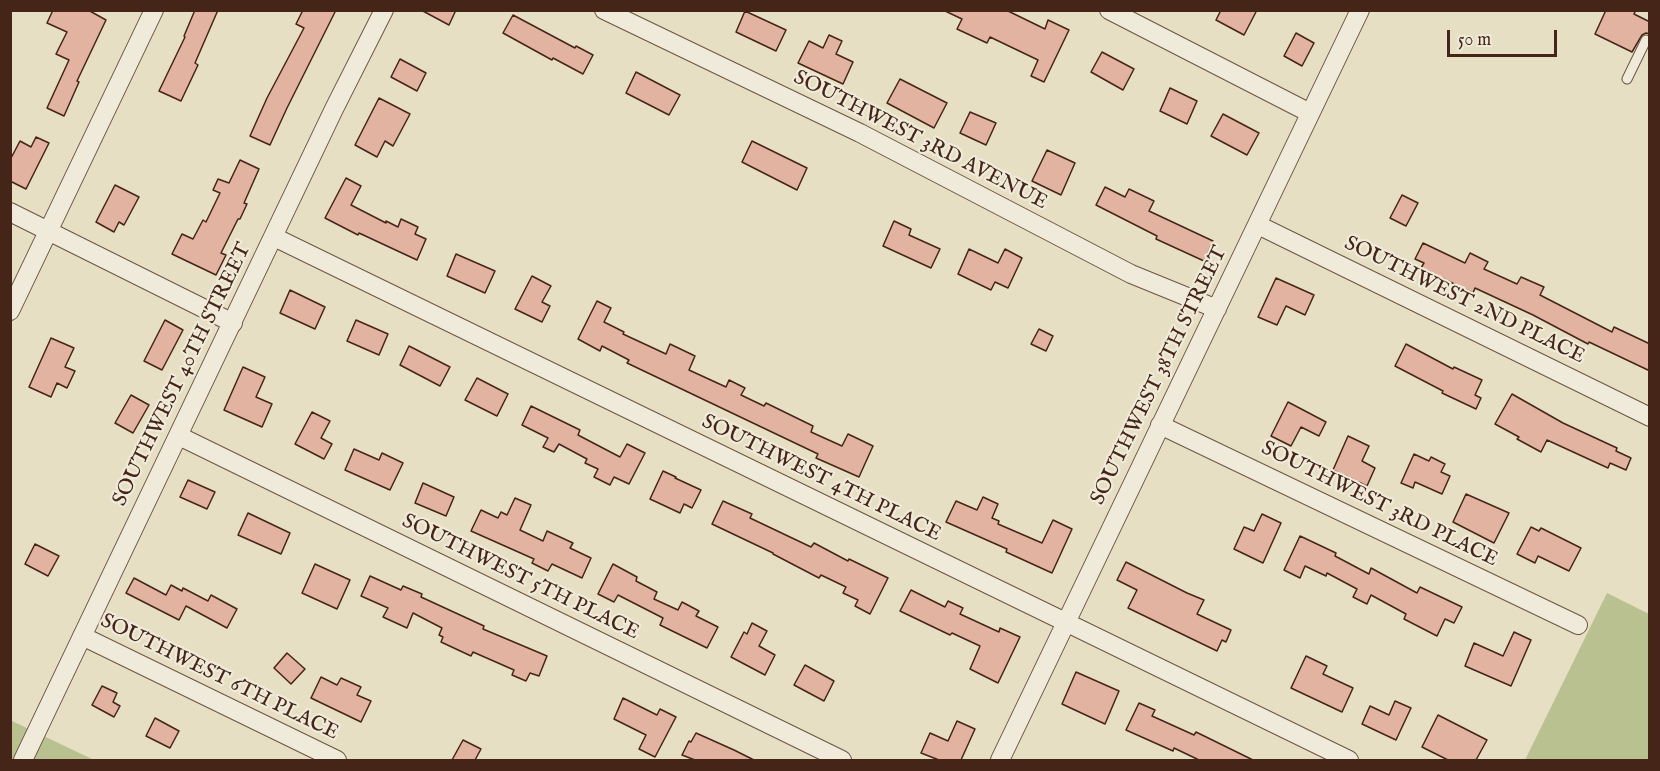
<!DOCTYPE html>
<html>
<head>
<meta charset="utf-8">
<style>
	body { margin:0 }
	#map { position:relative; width:1660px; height:771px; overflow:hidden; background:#e7dfc4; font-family:"IM FELL English",serif }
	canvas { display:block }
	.frame { position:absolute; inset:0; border:12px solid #452517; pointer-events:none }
	.scale { position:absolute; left:1447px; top:30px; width:110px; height:27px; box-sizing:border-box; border:3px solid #452517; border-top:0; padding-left:8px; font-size:18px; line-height:21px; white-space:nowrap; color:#452517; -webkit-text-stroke:4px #efead9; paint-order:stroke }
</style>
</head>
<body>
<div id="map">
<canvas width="1660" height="771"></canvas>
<div class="frame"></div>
<div class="scale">50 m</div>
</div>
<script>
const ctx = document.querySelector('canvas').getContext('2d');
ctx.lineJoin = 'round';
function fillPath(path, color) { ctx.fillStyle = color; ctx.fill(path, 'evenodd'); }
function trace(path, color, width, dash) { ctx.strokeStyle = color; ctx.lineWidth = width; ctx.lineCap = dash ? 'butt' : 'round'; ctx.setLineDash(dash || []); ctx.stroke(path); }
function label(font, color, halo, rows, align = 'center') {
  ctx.font = font + ' "IM FELL English",serif'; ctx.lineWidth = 4.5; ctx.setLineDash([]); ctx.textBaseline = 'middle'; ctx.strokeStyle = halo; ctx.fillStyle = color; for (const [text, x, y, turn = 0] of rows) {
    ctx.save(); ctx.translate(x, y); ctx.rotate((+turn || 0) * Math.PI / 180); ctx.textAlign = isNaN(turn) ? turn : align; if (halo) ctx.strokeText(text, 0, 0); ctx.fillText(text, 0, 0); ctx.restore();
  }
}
fillPath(new Path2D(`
	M1607 593 1649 614V760H1525Z
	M10 720 94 760H11Z`), '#b9c191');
const building = new Path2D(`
	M53 10H88L106 20 77 81 79 82 64 116 47 108 69 60 56 54 67 32 47 23Z
	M195 10H218L195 63 198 65 181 101 159 91 185 37 184 36Z
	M303 10H336L287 108 270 145 250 136 267 98 304 28 296 24Z
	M421 10H456L449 25Z
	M943 10H1006L1045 29 1048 20 1069 30 1044 82 1031 76 1038 60 990 37 987 43 957 29 962 19Z
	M1221 10H1257L1244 35 1216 20Z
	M1606 10H1636L1634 14 1650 22V34L1646 33 1642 35 1632 52 1595 34Z
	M745 11 786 30 776 51 736 32Z
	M513 15 575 48 576 46 593 55 583 74 553 58 552 60 503 33Z
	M1296 33 1314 43 1302 66 1284 56Z
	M829 35 842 41 836 54 853 62 843 84 798 63 809 41 823 48Z
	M1102 52 1134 69 1123 90 1091 72Z
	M400 59 426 73 417 91 391 77Z
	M636 72 680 95 669 115 626 93Z
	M900 79 947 103 934 128 887 103Z
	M1170 88 1197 101 1187 124 1160 111Z
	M379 98 410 114 393 146 385 141 377 157 355 145Z
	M970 112 996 123 986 145 960 133Z
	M1223 114 1259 133 1247 155 1211 136Z
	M36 137 49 143 26 189 10 181V160L20 141 31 147Z
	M752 141 807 168 797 190 742 162Z
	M1047 150 1075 163 1061 195 1032 181Z
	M240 160 259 169 244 203 247 204 240 219H238L221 253 226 255 216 275 172 254 182 234 193 239 203 220 206 222 220 193 213 190 218 179 229 183Z
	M346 178 361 186 351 205 386 223V221L398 227 401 219 418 227 415 234 426 239 417 260 359 233 358 235 325 218Z
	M115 185 139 197 124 225 119 222 114 232 96 222Z
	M1105 187 1125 197 1129 189 1154 201 1149 211 1213 241 1204 261 1156 239 1157 236 1096 205Z
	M1402 195 1418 203 1406 226 1390 218Z
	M894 221 911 229 909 235 940 249 931 268 883 246Z
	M1423 243 1465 263 1470 253 1488 262 1484 269 1517 284 1521 277 1544 287 1540 295 1612 332 1614 327 1650 344V371L1589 342 1588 344 1533 315 1475 288 1473 293 1421 268 1424 263 1415 259Z
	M969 249 998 263 1005 249 1022 258 1008 288 995 282 991 290 958 274Z
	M456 254 495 271 485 293 447 276Z
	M532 276 551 286 542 302 550 306 542 322 515 309Z
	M1276 278 1314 295 1305 315 1286 306 1277 325 1258 317Z
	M290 290 325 307 315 329 280 313Z
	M597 301 611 308 604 322 624 332 623 334 666 354 670 344 695 356 689 370 726 387 729 380 745 388 741 395 764 406 766 403 813 426 811 432 842 446 848 434 873 446 859 477 816 458 818 454 627 363 629 360 602 346 600 351 578 339Z
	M165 320 183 330 162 370 144 361Z
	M356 320 388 334 379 355 347 341Z
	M1039 329 1053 336 1046 351 1031 344Z
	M51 338 74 348 65 367 75 371 67 388 57 383 51 397 29 387Z
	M1406 344 1453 369 1454 367 1482 380 1475 395 1481 398 1476 409 1442 393 1443 391 1395 366Z
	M409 346 450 367 440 386 400 365Z
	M243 367 265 377 256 397 272 404 262 427 224 410Z
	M477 378 508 394 497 416 465 400Z
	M1512 394 1563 423 1617 448 1616 451 1631 458 1626 470 1610 463 1608 468 1547 440 1541 452 1517 439 1519 437 1495 424Z
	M131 395 149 405 133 433 115 423Z
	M1288 402 1326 422 1319 436 1301 427 1291 446 1271 436Z
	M531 406 580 430 578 435 620 457 627 444 645 453 629 484 614 477 610 485 594 477 598 469 585 463 587 459 559 444 554 452 543 447 548 438 522 425Z
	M312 412 330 421 321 438 332 444 324 459 295 444Z
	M1348 436 1369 446 1362 461 1375 468 1367 486 1333 470Z
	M354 449 379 460 382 453 403 463 390 490 345 470Z
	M1414 454 1429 461 1431 457 1445 464 1441 472 1450 476 1442 494 1415 482 1413 488 1401 483Z
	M663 471 676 477 675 478 701 490 692 508 684 504 680 513 650 499Z
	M188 480 215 492 207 509 180 497Z
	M423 483 454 497 446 516 415 503Z
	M1466 494 1509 513 1494 543 1453 522Z
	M983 497 998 504 992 518 999 521 998 524 1042 543 1053 520 1072 529 1052 573 1006 552 1007 549 946 522 956 501 977 510Z
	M515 498 531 505 520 530 543 541 547 531 573 543 570 548 591 558 582 578 552 564 548 571 532 563 534 559 471 531 481 510 498 518 501 512 507 515Z
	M723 501 752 514 750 518 811 547 814 543 848 561 849 559 888 578 870 614 855 606 858 600 843 593 846 587 821 575 819 578 773 554V553L712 524Z
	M248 513 290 533 281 554 238 535Z
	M1262 514 1281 523 1263 563 1234 549 1244 527 1254 531Z
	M1531 527 1539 531 1541 528 1581 548 1569 571 1538 556 1535 563 1517 554Z
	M1300 536 1336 553 1335 556 1369 574 1371 568 1417 593 1420 587 1462 607 1454 623 1445 619 1437 636 1404 619 1406 614 1371 595 1367 604 1353 597 1357 589 1327 573 1326 576 1305 566 1300 578 1284 570Z
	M35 544 59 556 48 576 25 564Z
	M1126 562 1187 593 1204 600 1197 614 1231 630 1226 642 1222 640 1217 651 1128 608 1137 590 1117 580Z
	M315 564 350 580 337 609 302 593Z
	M613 564 637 577 636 581 657 592 654 599 678 610 682 602 699 611 696 616 718 627 707 648 660 625 663 618 618 595 614 602 598 594Z
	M370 576 401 590 403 586 422 594 421 597 484 626 483 629 547 656 539 676 530 673 526 681 512 675 514 670 473 652 471 656 441 642 443 637 439 635 442 628 413 613 407 628 383 617 388 608 361 596Z
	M134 578 166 595 171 585 182 591 183 588 208 601 211 595 237 609 227 628 186 606 179 620 126 593Z
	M911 590 945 607 948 601 963 608 960 614 999 632 1000 628 1020 637 998 683 970 669 980 646 952 633 950 635 900 611Z
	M752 623 767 631 759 646 775 655 765 675 731 657 744 632 747 634Z
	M1514 632 1531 640 1511 686 1465 666 1474 643 1503 656Z
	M287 653 305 669 291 684 274 668Z
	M1306 656 1327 666 1323 674 1353 688 1342 712 1291 688Z
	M805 665 834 681 824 701 794 685Z
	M1076 672 1119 691 1105 724 1062 704Z
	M321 677 337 685 341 678 361 687 357 695 371 701 361 722 311 698Z
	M102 686 117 693 113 702 120 706 114 717 92 705Z
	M623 698 657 715 660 709 676 717 655 757 639 749 646 735 614 719Z
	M1395 701 1411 708 1396 740 1362 724 1370 706 1389 715Z
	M1139 703 1155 710 1152 716 1194 735 1196 732 1253 760H1199L1174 748 1173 751 1126 730Z
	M1438 715 1487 740 1476 760H1448L1422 747Z
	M155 718 179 731 170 748 146 736Z
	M957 721 975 729 961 760H939L921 753 930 733 948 741Z
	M696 733 734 750 754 760H695L682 755 689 741 691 742Z
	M463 740 481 749 475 760H452Z`);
fillPath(building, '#e3b3a1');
trace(building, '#452517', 1.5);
const service = new Path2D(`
	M1627 79 1646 40`);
const minor = new Path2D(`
	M604 10 860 133 1131 274 1217 309
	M1109 10 1310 113
	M10 212 233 323
	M1258 225 1650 417
	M274 237 1349 760
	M10 311 154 10
	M1160 425 1578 625
	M179 436 842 760
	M82 636 337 760
	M23 760 334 109 384 10
	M1000 760 1360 10`);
trace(service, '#6e5442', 11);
trace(minor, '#6e5442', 20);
trace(service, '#efead9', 9);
trace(minor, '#efead9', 18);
label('21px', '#452517', '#efead9', [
	["SOUTHWEST 3RD AVENUE",920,141,27],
	["SOUTHWEST 2ND PLACE",1464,301,26],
	["SOUTHWEST 40TH STREET",183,375,-64],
	["SOUTHWEST 38TH STREET",1160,376,-64],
	["SOUTHWEST 4TH PLACE",821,479,26],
	["SOUTHWEST 3RD PLACE",1379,505,26],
	["SOUTHWEST 5TH PLACE",520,578,26],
	["SOUTHWEST 6TH PLACE",219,678,26]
]);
</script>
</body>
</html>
